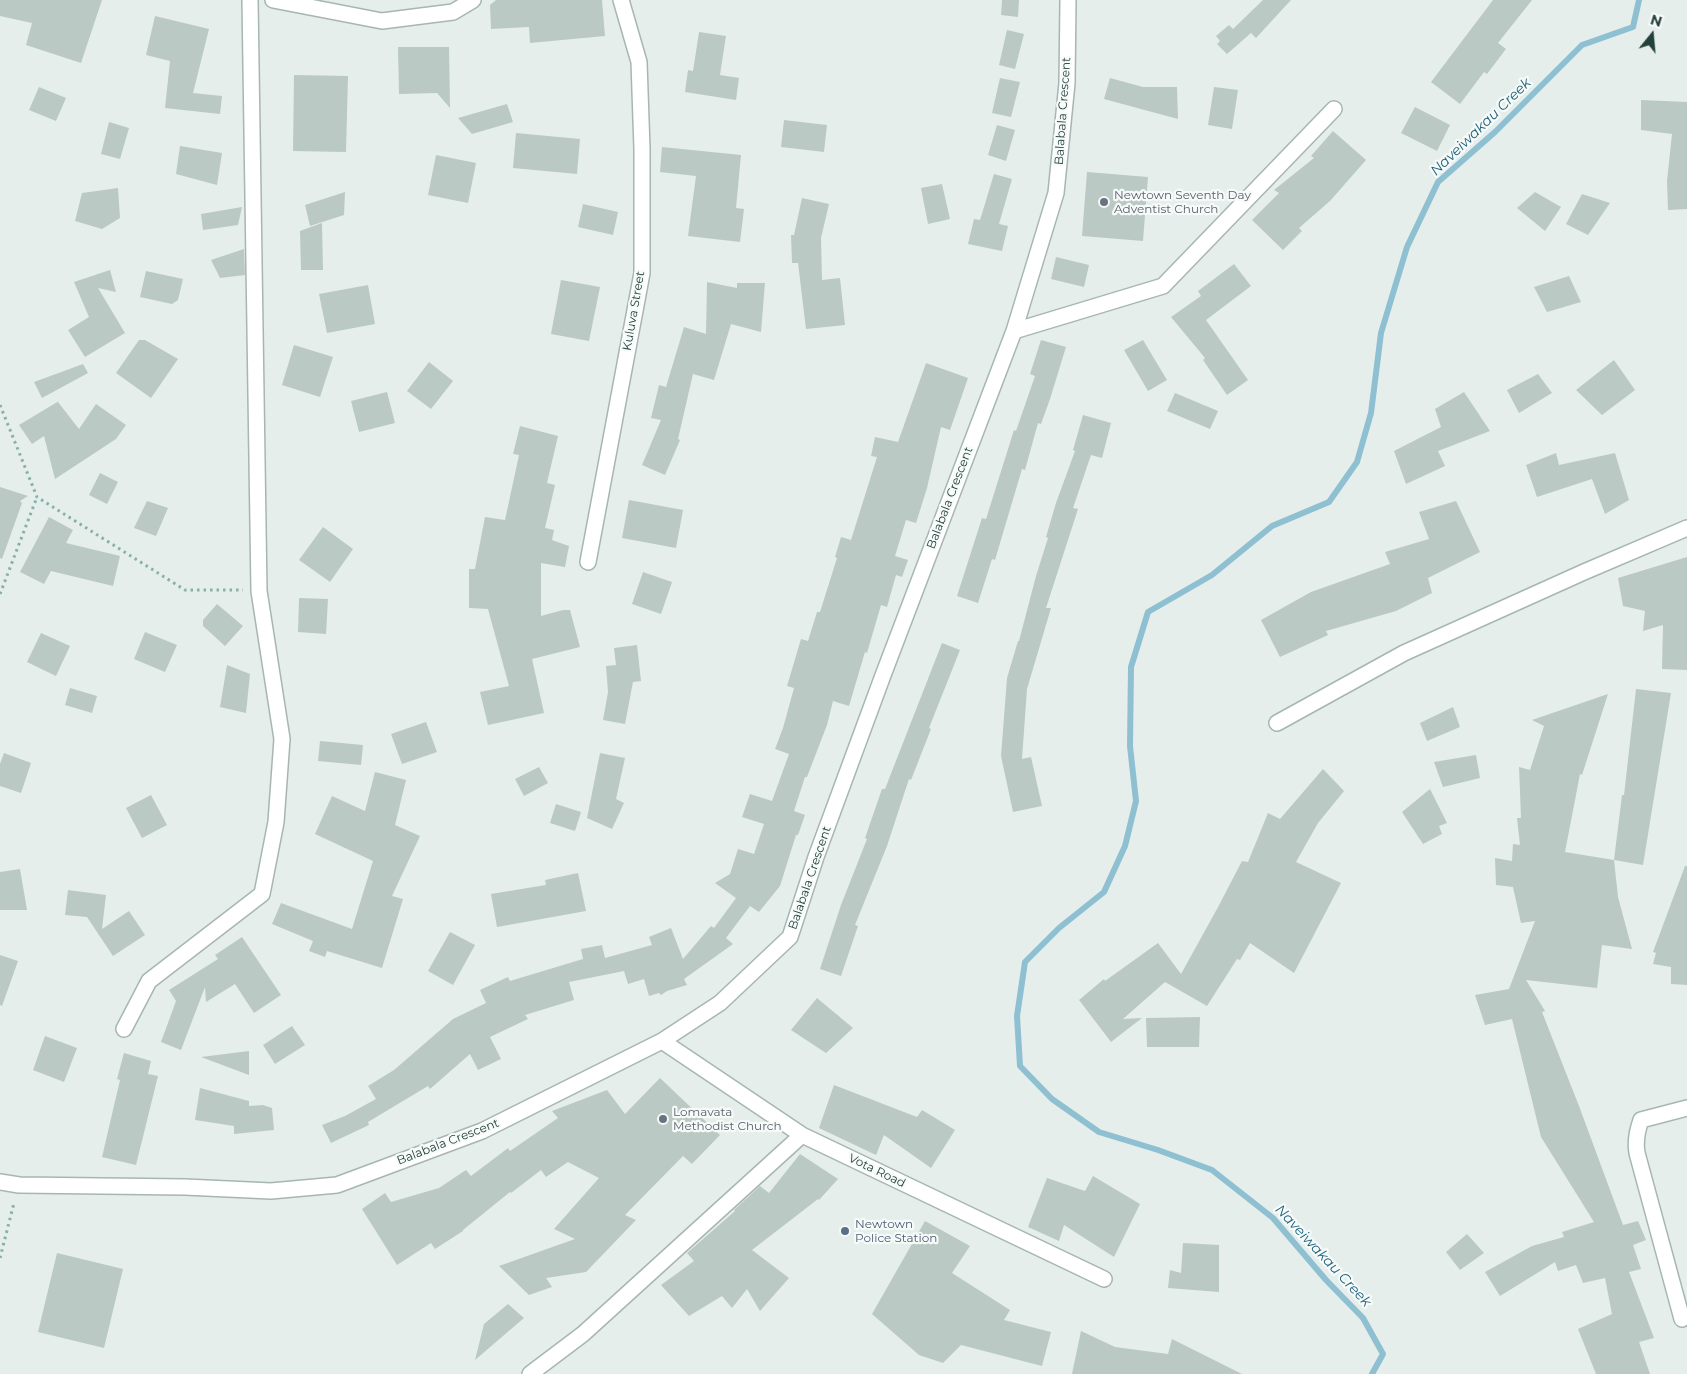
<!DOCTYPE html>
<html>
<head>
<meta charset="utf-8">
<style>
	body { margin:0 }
	#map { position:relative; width:1687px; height:1374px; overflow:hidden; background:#e5eeeb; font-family:Montserrat,sans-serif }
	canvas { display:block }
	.north { position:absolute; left:1627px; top:10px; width:50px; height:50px; -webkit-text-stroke:4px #f6faf8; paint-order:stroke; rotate:17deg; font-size:14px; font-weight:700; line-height:20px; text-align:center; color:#24403b }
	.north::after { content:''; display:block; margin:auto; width:18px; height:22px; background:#24403b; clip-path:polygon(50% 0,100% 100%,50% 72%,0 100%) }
</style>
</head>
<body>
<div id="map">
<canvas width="1687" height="1374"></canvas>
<div class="north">N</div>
</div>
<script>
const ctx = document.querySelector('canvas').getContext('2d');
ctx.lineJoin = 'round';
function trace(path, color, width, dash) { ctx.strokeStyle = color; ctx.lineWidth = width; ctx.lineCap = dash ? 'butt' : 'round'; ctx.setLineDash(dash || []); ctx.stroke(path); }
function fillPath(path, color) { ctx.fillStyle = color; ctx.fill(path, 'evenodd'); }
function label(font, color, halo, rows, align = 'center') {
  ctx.font = font + ' Montserrat,sans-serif'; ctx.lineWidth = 4.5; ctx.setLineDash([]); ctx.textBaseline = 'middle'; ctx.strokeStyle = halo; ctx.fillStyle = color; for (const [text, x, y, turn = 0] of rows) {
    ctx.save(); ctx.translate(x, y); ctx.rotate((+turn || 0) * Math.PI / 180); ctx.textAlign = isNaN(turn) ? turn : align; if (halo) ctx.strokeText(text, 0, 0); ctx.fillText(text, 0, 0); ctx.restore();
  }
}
trace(new Path2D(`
	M1372 1374 1383 1354 1363 1318 1326 1280 1273 1218 1212 1170 1158 1150 1099 1132 1052 1099 1020 1066 1017 1016 1025 962 1059 928 1104 892 1125 846 1136 801 1130 746 1131 667 1148 612 1212 575 1272 526 1329 502 1357 462 1371 413 1381 333 1407 247 1438 182 1495 132 1582 45 1633 27 1639 0`), '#8ec0d2', 6);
fillPath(new Path2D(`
	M0 0H102L81 63 26 45 32 23 0 16Z
	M496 0H602L605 36 530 43 529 27 491 29 490 5Z
	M1002 0H1019L1018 17 1001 15Z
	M1263 0H1291L1256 38 1251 33 1227 54 1217 44 1220 41 1216 36 1229 25 1233 29Z
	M1493 0H1532L1498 43 1506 49 1487 74 1484 72 1460 104 1431 82Z
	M155 16 209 29 193 93 222 96 220 114 165 108 170 61 146 55Z
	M1007 30 1024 34 1015 69 999 65Z
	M699 32 726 36 720 75 739 78 736 100 685 92 688 70 693 71Z
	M398 47H449L450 108 437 93 399 94Z
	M294 75 348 76 346 152 293 151Z
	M1000 78 1020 82 1011 117 992 113Z
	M1110 78 1143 87H1177L1178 119 1104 99Z
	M39 87 66 98 56 121 29 110Z
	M1214 87 1238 90 1232 129 1208 125Z
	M1641 100 1687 102V209L1668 210 1667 181 1672 134 1641 130Z
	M507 104 513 122 472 134 458 118Z
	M1415 107 1450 125 1437 151 1401 133Z
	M784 120 827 125 824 152 781 147Z
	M109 122 129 128 120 159 101 154Z
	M997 125 1015 130 1006 161 988 155Z
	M1333 131 1366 160 1330 201 1299 228 1302 231 1283 250 1252 220 1279 193 1274 190 1314 158 1311 156Z
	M516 133 580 139 577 174 513 168Z
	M180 146 222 153 217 185 176 174Z
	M662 147 741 155 736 208 744 209 740 242 688 236 696 176 660 172Z
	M436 155 476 163 468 203 428 195Z
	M1087 172 1148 177 1143 241 1082 236Z
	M994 174 1012 179 999 224 1008 226 1002 251 968 244 974 219 980 220Z
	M942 184 950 219 928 224 921 188Z
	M118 188 120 218 102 229 75 221 82 193Z
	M345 192 344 215 310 226 305 205Z
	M1535 192 1561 207 1545 231 1517 208Z
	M1582 194 1610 203 1588 235 1566 224Z
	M802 198 829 204 821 238 822 280 840 278 845 325 806 329 798 263H792L791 235H794Z
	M583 204 618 212 613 235 578 227Z
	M242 207 238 225 203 230 201 214Z
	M322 223 323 270H301L300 231Z
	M244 249 245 275 220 278 211 260Z
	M1056 257 1089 265 1084 287 1051 279Z
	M1234 264 1251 286 1206 320 1248 380 1227 395 1203 360 1205 358 1171 317 1201 296 1198 291Z
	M110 270 116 292 98 288 125 333 85 357 68 330 89 317 74 282Z
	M146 271 183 279 178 300 172 304 140 297Z
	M1569 276 1581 302 1547 312 1534 287Z
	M561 280 600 287 589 341 551 334Z
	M707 282 737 288V283H765L761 332 731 324 714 380 693 374 678 439 680 440 665 475 642 465 661 420 651 418 659 385 666 387 684 327 706 334Z
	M368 285 375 324 327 333 319 294Z
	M139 340H145L178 359 151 398 116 373Z
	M1041 340 1066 347 1050 399 1041 424 1038 423 1025 470 1022 469 995 560 992 559 978 603 957 596 982 518 986 519 1014 430 1016 431 1035 376 1030 374Z
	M1143 340 1167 380 1148 391 1124 350Z
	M294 345 333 357 320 397 282 385Z
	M1614 360 1635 390 1602 415 1576 390Z
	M429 362 453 381 431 409 407 391Z
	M926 363 968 378 950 430 941 427 927 488 916 523 906 520 895 556 908 560 902 577 896 575 887 607 881 605 867 653 865 652 849 706 833 701 827 725 807 777H805L794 811 805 815 798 835H796L780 886 759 912 750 906 726 938 733 944 684 979 687 985 667 991 661 995 659 993 649 996 644 979 628 984 624 971 569 982 574 1000 525 1015 528 1019 490 1037 501 1059 478 1070 470 1054 430 1089 428 1086 368 1122 369 1125 331 1143 322 1125 345 1116 376 1099 368 1086 394 1070 453 1019 486 1003 480 990 508 977 510 981 583 959 581 949 602 945 605 958 652 945 649 937 671 928 683 959 711 926 714 928 736 898 715 883 730 874 738 849 754 854 764 824 742 817 750 794 772 801 789 754 775 749 783 728 794 688 787 686 801 639 808 641 817 612H820L837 558 835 557 841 537 851 540 877 457 871 456 875 437 898 442Z
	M83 364 88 373 42 398 34 382Z
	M1538 374 1552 393 1519 413 1507 390Z
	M387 392 395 423 359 432 351 401Z
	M1464 392 1490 431 1438 451 1445 466 1406 484 1394 451 1441 427 1435 409Z
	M1175 393 1218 411 1210 429 1167 411Z
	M59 401 58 402 79 429 96 404 126 425 116 439 55 479 44 436 32 444 19 425Z
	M1083 415 1111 423 1102 458 1091 455 1073 508 1078 509 1046 608H1051L1027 689 1022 759 1031 757 1042 806 1013 812 1001 756 1007 678 1018 641H1019L1036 576 1048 538 1046 537 1056 503 1075 451 1073 450Z
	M520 426 558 436 547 483 555 485 545 528 554 530 552 540 569 546 565 567 541 563V616L563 610H570L580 647 532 659 544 713 488 725 480 692 509 686 488 609 469 608V569H475L485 517 505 520 519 455 513 454Z
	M1556 453 1559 465 1615 453 1629 500 1605 514 1592 479 1537 497 1526 465Z
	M100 473 118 482 107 504 89 495Z
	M0 487 28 496 20 501 22 503 2 559 0 558Z
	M629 500 683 510 676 548 622 538Z
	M147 501 168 508 156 536 134 528Z
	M1456 501 1480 552 1428 578 1432 593 1396 611 1326 631 1328 635 1280 657 1261 620 1311 592 1390 564 1385 552 1429 539 1419 512Z
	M49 517 73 530 66 543 120 556 113 586 51 571 44 584 20 572Z
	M323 527 353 549 330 582 299 560Z
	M1687 557V670L1662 669 1663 625 1643 631 1645 611 1623 606 1618 578Z
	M643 572 672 582 661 614 632 604Z
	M299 598 328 599 326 634 298 632Z
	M217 604 243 626 225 646 203 626V620Z
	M145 632 177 645 165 672 134 659Z
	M41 633 70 646 56 676 27 662Z
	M942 643 960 650 929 728 931 729 911 780 909 779 887 846 855 925 858 926 841 976 820 969 841 905 867 839 865 838 882 789H885Z
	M637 645 641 681 633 682 625 724 603 720 608 692 606 666 616 665 614 648Z
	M227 665 250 674 246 713 220 707Z
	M70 688 97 696 92 713 65 705Z
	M1636 689 1671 693 1643 865 1614 860 1622 795H1624Z
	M1608 694 1582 775 1580 774 1565 852 1614 860 1618 897 1632 949 1602 945 1597 988 1526 980 1545 1011 1542 1012 1579 1106 1623 1225 1638 1221 1646 1240 1633 1245 1641 1269 1629 1272 1654 1338 1639 1342 1650 1374H1596L1578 1329 1612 1314 1605 1278 1583 1283 1576 1265 1558 1271 1555 1262 1500 1296 1485 1272 1532 1246 1564 1237 1562 1232 1594 1222 1541 1137 1512 1019 1485 1025 1475 995 1509 989 1535 921 1521 923 1513 887 1496 885 1495 858 1512 861 1513 844 1520 845 1517 818H1521L1519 767 1530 770 1544 726 1532 720Z
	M1453 707 1460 727 1427 741 1420 723Z
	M426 722 437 752 402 764 391 734Z
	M320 741 363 745 361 765 318 761Z
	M4 753 31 763 21 793 0 786V764Z
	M600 753 625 758 616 799 624 803 612 829 587 818Z
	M1476 755 1480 778 1443 787 1434 762Z
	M539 767 548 783 524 796 515 779Z
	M1323 769 1344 791 1318 823 1296 862 1341 883 1294 973 1250 943 1240 960 1237 959 1207 1006 1165 982 1123 1019 1142 1018 1111 1042 1079 1000 1104 979 1105 981 1158 943 1181 974 1217 909 1242 861 1248 862 1268 813 1280 819Z
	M375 772 406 780 395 825 420 836 392 896 403 899 382 968 327 951 325 957 309 951 313 941 272 924 281 903 352 929 373 861 315 834 332 796 365 811Z
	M1430 789 1447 823 1439 826 1442 834 1423 844 1402 812Z
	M151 795 167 825 142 838 126 808Z
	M556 804 581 812 575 831 550 823Z
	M1685 866H1687V985L1671 984V967L1653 964 1656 953 1653 952Z
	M20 869 27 910H0V872Z
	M578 873 586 911 497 927 491 894 546 885 545 880Z
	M68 890 106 895 102 929 129 911 145 935 113 956 87 917 65 915Z
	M450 932 475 945 453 985 428 971Z
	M242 937 281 995 254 1013 235 984 206 1002 205 987 181 1050 161 1042 176 1001 169 990 218 959 215 955Z
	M0 955 18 961 2 1006 0 1005Z
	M817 998 853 1028 826 1053 791 1030Z
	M1200 1017 1199 1047H1147L1146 1018Z
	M292 1026 305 1045 275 1064 263 1045Z
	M45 1036 77 1048 64 1082 33 1070Z
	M249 1051V1075L201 1057Z
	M124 1053 151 1061 148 1074 158 1076 136 1165 102 1157 120 1080 117 1079Z
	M660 1078 720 1135 692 1164 683 1156 625 1215 636 1220 586 1272 546 1278 552 1287 529 1295 499 1266 575 1239 554 1229 599 1178 568 1162 546 1177 541 1170 511 1193 510 1192 463 1230V1231L435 1249 431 1243 397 1265 362 1209 385 1193 391 1202 439 1188 466 1170 471 1176 508 1148 510 1151 558 1118 552 1111 607 1090 625 1114Z
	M834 1085 917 1117 922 1110 955 1130 931 1168 884 1135 876 1155 819 1128Z
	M200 1088 249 1101V1106L263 1105 272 1108 274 1130 234 1134V1126L195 1120Z
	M800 1154 838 1179 819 1200 818 1199 752 1250 789 1278 760 1311 747 1289 732 1308 722 1296 689 1316 661 1285 694 1261 687 1253 735 1211 734 1210 760 1186 769 1193Z
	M1093 1176 1140 1204 1114 1257 1064 1225 1059 1241 1028 1227 1047 1178 1085 1191Z
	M925 1221 970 1246 952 1273 1010 1310 1004 1320 1051 1332 1042 1366 961 1345 943 1363 919 1355 872 1314Z
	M1467 1234 1484 1253 1460 1270 1446 1252Z
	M1183 1243 1219 1245V1292L1168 1288 1170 1270 1181 1273Z
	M57 1253 123 1269 104 1348 38 1332Z
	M508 1304 524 1318 475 1360 484 1324Z
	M1081 1331 1115 1347 1168 1354 1172 1339 1242 1374H1072Z`), '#bac9c4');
const minor = new Path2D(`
	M273 0 382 21 453 12 473 0
	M1014 331 1163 286 1334 109
	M588 562 642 273V149L639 62 621 0
	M1277 723 1404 653 1584 572 1687 528
	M124 1029 149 981 262 894 276 822 282 739 259 591 250 0
	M662 1041 802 1135 1104 1279
	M0 1182 19 1185 185 1187 271 1191 337 1185 482 1131 662 1041 720 1003 790 937 816 857 882 678 1014 331 1056 193 1067 83 1068 0
	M1682 1319 1637 1153C1635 1141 1637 1131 1641 1120L1687 1108
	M530 1374 583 1334 802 1135`);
trace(minor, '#a7b6b3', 18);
trace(new Path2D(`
	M0 405 37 497 185 590H243
	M0 594 37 497
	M0 1258 14 1203`), '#86b1a8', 3, [2.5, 4]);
trace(minor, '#fff', 15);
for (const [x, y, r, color] of [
	[1104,202,5,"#6b7280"],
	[663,1119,5,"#6b7280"],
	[845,1231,5,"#5c6f8a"]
]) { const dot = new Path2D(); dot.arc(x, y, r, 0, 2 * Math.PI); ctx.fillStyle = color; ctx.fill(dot); trace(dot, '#f6faf8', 2); }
label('12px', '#24403b', '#f6faf8', [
	["Balabala Crescent",1063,111,-86],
	["Kuluva Street",634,311,-80],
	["Balabala Crescent",950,498,-69],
	["Balabala Crescent",810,878,-71],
	["Balabala Crescent",448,1142,-21],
	["Vota Road",877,1171,26]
]);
label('12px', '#5b616d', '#f6faf8', [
	["Newtown Seventh Day",1114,195],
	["Adventist Church",1114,209],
	["Lomavata",673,1112],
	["Methodist Church",673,1126]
], 'left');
label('12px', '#4e5e75', '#f6faf8', [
	["Newtown",855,1224],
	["Police Station",855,1238]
], 'left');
label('italic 14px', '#1e627c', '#f6faf8', [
	["Naveiwakau Creek",1481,127,-44],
	["Naveiwakau Creek",1323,1256,47]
]);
</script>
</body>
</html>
